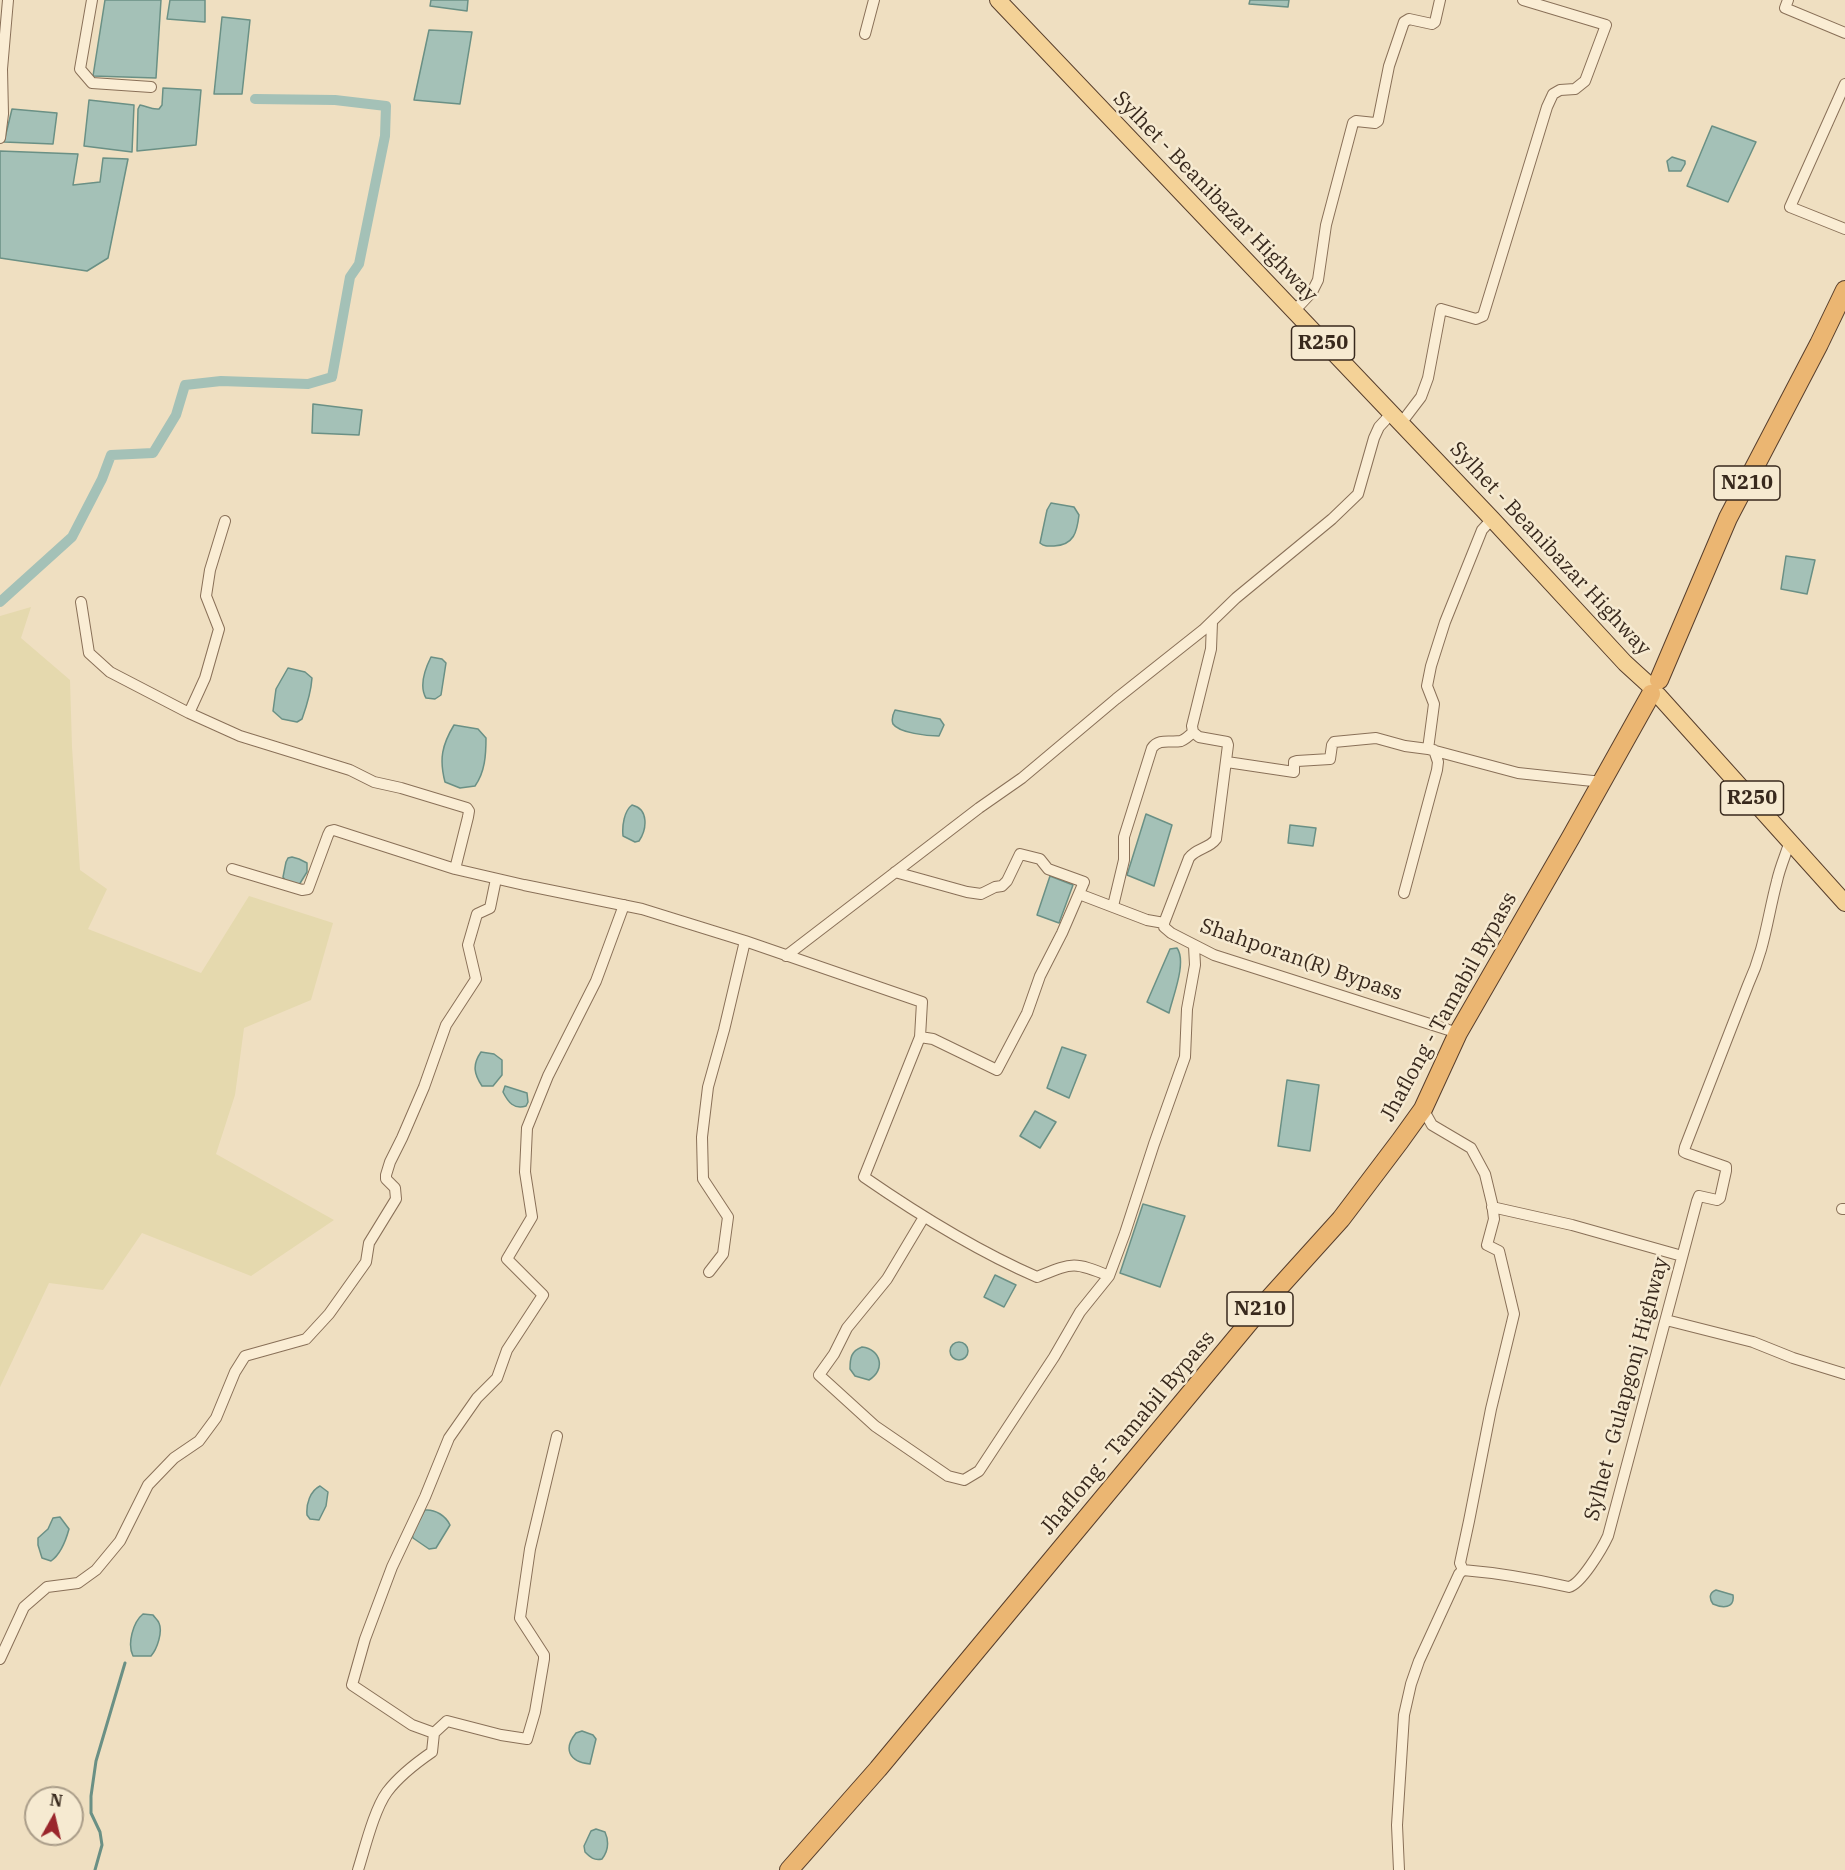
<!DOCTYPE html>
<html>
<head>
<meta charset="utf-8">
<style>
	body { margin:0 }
	#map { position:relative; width:1845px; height:1870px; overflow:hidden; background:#efdfc1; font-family:"IBM Plex Serif",serif }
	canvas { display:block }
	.north { position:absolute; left:24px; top:1786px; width:60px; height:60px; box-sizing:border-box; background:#f6ead1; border:2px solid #aa9d89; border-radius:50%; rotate:8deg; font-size:16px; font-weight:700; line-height:24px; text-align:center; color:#38291d }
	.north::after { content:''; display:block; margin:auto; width:21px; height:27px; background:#9a262c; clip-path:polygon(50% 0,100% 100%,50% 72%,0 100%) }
</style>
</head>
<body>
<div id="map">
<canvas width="1845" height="1870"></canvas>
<div class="north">N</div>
</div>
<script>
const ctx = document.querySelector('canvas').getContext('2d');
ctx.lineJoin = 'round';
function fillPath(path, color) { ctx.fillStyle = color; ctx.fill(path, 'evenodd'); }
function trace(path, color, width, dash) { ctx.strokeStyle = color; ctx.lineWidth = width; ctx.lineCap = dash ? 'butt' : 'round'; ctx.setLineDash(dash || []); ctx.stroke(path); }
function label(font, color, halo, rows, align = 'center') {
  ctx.font = font + ' "IBM Plex Serif",serif'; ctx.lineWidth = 5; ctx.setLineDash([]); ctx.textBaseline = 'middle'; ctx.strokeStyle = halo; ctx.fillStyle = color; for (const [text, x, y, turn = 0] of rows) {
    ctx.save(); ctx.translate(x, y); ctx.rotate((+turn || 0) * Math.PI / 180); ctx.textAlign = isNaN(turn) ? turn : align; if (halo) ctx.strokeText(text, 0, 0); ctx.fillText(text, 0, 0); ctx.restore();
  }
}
fillPath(new Path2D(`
	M31 607 21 638 70 680 72 747 80 870 107 889 88 929 201 973 249 896 333 923 311 1000 244 1028 235 1095 216 1154 334 1220 251 1276 142 1233 103 1290 49 1283 0 1387V616Z`), '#e5d9ae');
const water = new Path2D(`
	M105 0H161L156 78 93 76Z
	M170 0H205V22L167 19Z
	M431 0H468L467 11 430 6Z
	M1250 0H1289L1288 7 1249 4Z
	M222 17 250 20 242 94H214Z
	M429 30 472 32 460 104 414 100Z
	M163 88 201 90 196 145 137 151 138 109 140 105C147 106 151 110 159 109L162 105Z
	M89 100 134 105 132 152 84 146Z
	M12 109 57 113 53 144 4 142Z
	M1712 126 1756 142 1728 202 1687 186Z
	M0 151 78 154 73 185 100 182 103 158 128 159 108 258 87 271 0 258Z
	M1672 157 1685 161V164L1681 171H1669L1667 161Z
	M313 404 362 410 359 435 312 433Z
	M1051 503 1074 507 1079 515C1077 532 1074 545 1054 546 1048 546 1045 547 1040 543L1047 510Z
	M1786 556 1815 560 1807 594 1781 589Z
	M431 657 442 659 446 663 441 695 435 699 426 698C419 686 425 669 431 657Z
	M288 668 305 672 312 678C311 693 307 705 302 719L297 722 282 719 273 711 276 689Z
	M895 710 940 719 944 725 939 736C928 736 899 733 893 724 891 719 893 714 895 710Z
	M454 725 478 729 486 738C486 755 485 772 475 786L460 788 445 782C439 759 442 745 454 725Z
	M632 805C649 809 647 829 639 841L635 842 623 836C622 826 624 811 632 805Z
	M1146 814 1172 825 1154 886 1127 875Z
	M1290 825 1316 828 1313 846 1288 843Z
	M292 857 299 859 307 863V872L299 885 286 882 283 877 286 862 288 858Z
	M1050 876 1073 885 1059 923 1037 915Z
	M1177 948C1187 962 1173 996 1169 1013L1147 1002 1170 949Z
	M1062 1047 1086 1055 1069 1098 1047 1088Z
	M481 1052 494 1054 502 1060V1075L493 1086H482C474 1074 472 1065 481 1052Z
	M1287 1080 1319 1085 1310 1151 1278 1146Z
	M505 1086 527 1093 528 1102 526 1106C514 1110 508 1102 503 1092Z
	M1035 1111 1056 1122 1040 1148 1020 1136Z
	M1143 1204 1185 1216 1160 1287 1120 1273Z
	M995 1275 1016 1285 1004 1307 984 1297Z
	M950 1351a9 9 0 1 1 18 0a9 9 0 1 1-18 0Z
	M862 1347C881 1349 886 1370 869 1380L855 1376 850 1369C850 1358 851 1351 862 1347Z
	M320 1486 328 1492 326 1506 319 1520 310 1519 307 1515C306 1504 310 1491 320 1486Z
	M425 1510C435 1509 446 1516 450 1525L436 1548 429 1549 413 1538 412 1534Z
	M60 1517 69 1529C66 1540 61 1554 51 1561L42 1558 38 1545V1538L48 1529 53 1518Z
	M1716 1590 1733 1595C1735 1609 1722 1608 1713 1604 1709 1598 1709 1593 1716 1590Z
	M143 1614 153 1615C155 1618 158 1620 159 1623 163 1632 157 1649 151 1656H133C127 1644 133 1622 143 1614Z
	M582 1731 593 1735 596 1739 590 1764C569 1762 563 1749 576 1733Z
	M596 1829 605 1832C609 1841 608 1851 602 1859 594 1861 590 1857 585 1852L584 1846 591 1831Z`);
fillPath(water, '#a4c1b7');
trace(water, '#6a9085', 1.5);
trace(new Path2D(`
	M95 1870 102 1845 100 1832 91 1813V1796L96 1761 125 1663`), '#6a9085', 3);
trace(new Path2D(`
	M0 602 72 537 102 479 111 455 153 453 176 415 185 385 221 381 308 384 332 377 350 277 359 264 385 136 386 106 335 100 255 99`), '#a4c1b7', 10);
const minor = new Path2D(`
	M92 0 80 69 92 83 151 87
	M1788 0 1785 8 1845 33
	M865 34 874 0
	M1845 84 1790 207 1845 229
	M0 138 3 114 2 69 8 0
	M1298 307 1312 292 1318 280 1326 225 1353 123 1356 121 1375 123 1378 121 1389 66 1404 22 1409 19 1432 24 1435 22 1440 0
	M1405 418 1421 397 1428 378 1441 309 1476 319 1483 316 1547 107 1553 94 1560 90 1575 89 1585 81 1606 25 1523 0
	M1492 519 1482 530 1445 622 1431 666 1427 686 1434 704 1428 749 1518 773 1602 782
	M81 602 89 653 110 672 189 713 240 736 350 770 374 782 401 788 467 808 469 811 468 817 455 869
	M1212 622 1211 649 1192 726 1193 732 1199 737 1227 742 1228 745 1216 839C1209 849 1196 848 1189 858L1164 923V927L1171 933 1214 955 1458 1033
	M189 713 205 678 219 629 206 596 210 570 225 521
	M1227 762 1294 772V762L1297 761 1330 759 1332 745 1334 742 1376 738 1405 746 1428 749
	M232 869 302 890 308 889 328 835 330 831 334 830 455 869 524 885 642 909 745 941 922 1002 920 1037 864 1177C919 1215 975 1250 1037 1277 1072 1263 1073 1261 1109 1276
	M895 872 967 892 981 894 995 887 1002 886 1007 881 1020 854 1040 859 1048 869 1084 882 1062 933 1040 976 1027 1013 997 1070 933 1039 920 1037
	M1404 893 1437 770 1438 762 1434 750
	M1079 894 1147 920 1164 923
	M1113 906 1124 860V837L1152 748C1159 738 1170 743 1181 741 1186 739 1189 736 1193 732
	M786 956 979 808 1022 778 1116 699 1203 630 1236 598 1332 519 1358 494 1374 438 1379 427 1391 414
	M1423 1109 1432 1125 1471 1148 1485 1174 1492 1203 1494 1219 1487 1245 1499 1251 1514 1314 1491 1409 1469 1521 1460 1563 1463 1570
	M1492 1207 1572 1225 1682 1256
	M1842 1209H1845
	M924 1217 887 1279 847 1328 834 1354 819 1375 875 1426 948 1476 964 1480 979 1471 1054 1357 1080 1312 1109 1276 1125 1233 1154 1144 1185 1057 1187 1009 1195 965 1194 946
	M709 1272 723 1254 728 1217 703 1179 702 1137 708 1087 724 1030 745 941
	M1666 1320 1753 1342 1793 1358 1845 1374
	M0 1659 24 1607 47 1587 78 1583 96 1570 120 1541 148 1485 174 1458 199 1441 216 1418 235 1372 245 1356 306 1339 329 1314 366 1262 369 1243 396 1199 395 1188 386 1179V1175L390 1162 402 1138 424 1087 446 1025 476 979 468 945 477 914 490 908 496 879
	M434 1733 412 1725 352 1685 365 1639 392 1567 425 1497 449 1438 477 1398 497 1378 507 1350 543 1295 507 1259 532 1217 525 1172 527 1128 548 1076 596 981 624 905
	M358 1870C365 1848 374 1810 387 1792 399 1776 416 1763 432 1752L434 1733 447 1721 501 1735 527 1739 535 1712 544 1659V1655L520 1618 530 1549 557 1436
	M1399 1870 1397 1825 1404 1715 1411 1684 1419 1661 1459 1574 1463 1570C1499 1573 1534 1579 1569 1587 1581 1584 1602 1549 1608 1536L1697 1201 1699 1196 1717 1200 1720 1198 1726 1171V1167L1686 1153 1684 1152 1685 1147 1748 985C1765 948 1767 919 1777 881 1780 867 1786 854 1790 841`);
const primary = new Path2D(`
	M998 0 1492 519 1625 663 1648 684
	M1658 695 1845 903`);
const trunk = new Path2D(`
	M1659 680 1728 518 1819 344 1845 290
	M789 1870 878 1769 1266 1302 1341 1219 1400 1141 1423 1109 1458 1033 1571 837 1651 694`);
trace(minor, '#897058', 12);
trace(primary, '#573e2c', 18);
trace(trunk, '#573e2c', 20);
trace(minor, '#faedd4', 10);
trace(primary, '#f4d297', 16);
trace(trunk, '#ebb672', 18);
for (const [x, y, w] of [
	[1323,343,63],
	[1747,483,66],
	[1752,798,63],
	[1260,1309,66]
]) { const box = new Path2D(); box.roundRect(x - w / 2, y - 17, w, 34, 4.5); ctx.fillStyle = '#f6ead1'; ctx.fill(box); trace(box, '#38291d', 1.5); }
label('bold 20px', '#38291d', null, [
	["R250",1323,343],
	["N210",1747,483],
	["R250",1752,798],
	["N210",1260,1309]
]);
label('21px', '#38291d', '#f6ead1', [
	["Sylhet - Beanibazar Highway",1215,197,46],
	["Sylhet - Beanibazar Highway",1550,549,47],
	["Shahporan(R) Bypass",1301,960,19],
	["Jhaflong - Tamabil Bypass",1449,1007,-61],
	["Sylhet - Gulapgonj Highway",1627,1389,-75],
	["Jhaflong - Tamabil Bypass",1128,1433,-50]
]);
</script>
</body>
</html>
